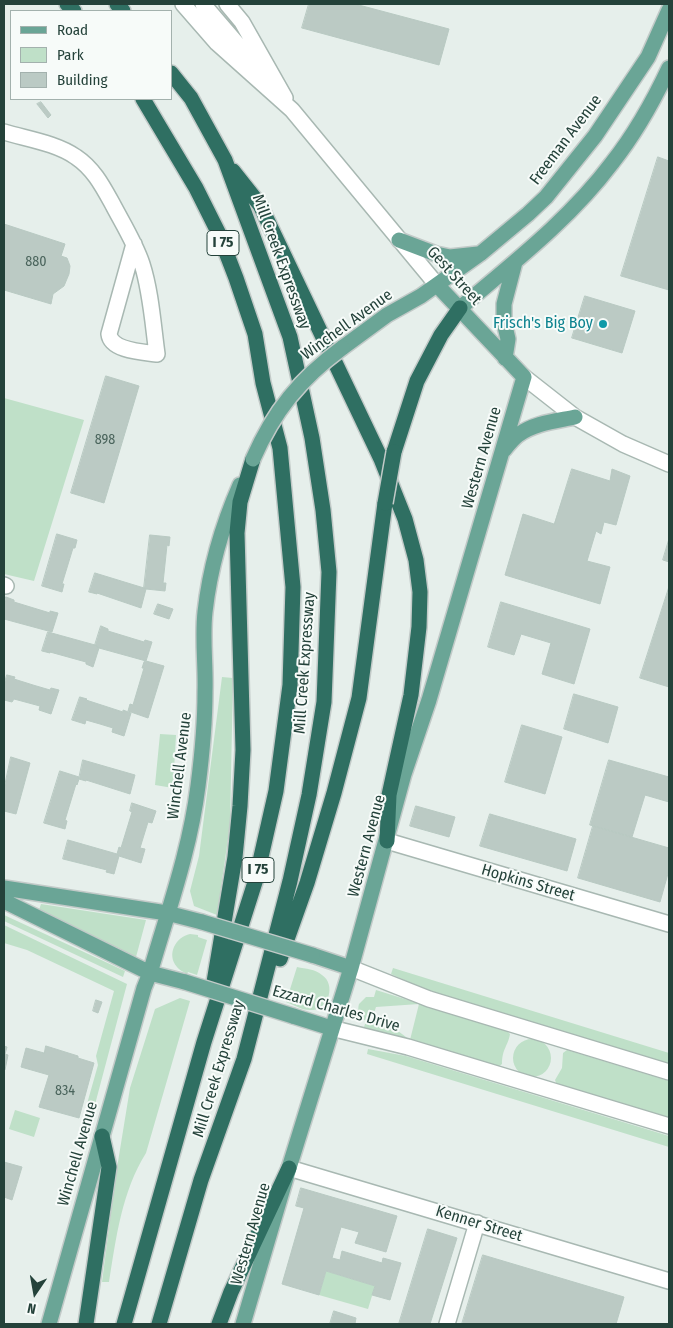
<!DOCTYPE html>
<html>
<head>
<meta charset="utf-8">
<style>
	body { margin:0 }
	#map { position:relative; width:673px; height:1328px; overflow:hidden; background:#e6efeb; font-family:"Fira Sans Condensed",sans-serif }
	canvas { display:block }
	.frame { position:absolute; inset:0; border:5px solid #24423a; pointer-events:none }
	.legend { position:absolute; left:10px; top:10px; width:162px; height:90px; box-sizing:border-box; background:#f7fbf9; border:1px solid #a3b1ad; margin:0; padding:6px 9px; list-style:none; font-size:15px; color:#24423a }
	.legend li { display:flex; align-items:center; gap:10px; height:25px }
	.legend b { width:25px; border:1px solid #a3b1ad }
	.north { position:absolute; left:10px; top:1268px; width:50px; height:50px; -webkit-text-stroke:4px #f7fbf9; paint-order:stroke; rotate:192deg; font-size:14px; font-weight:700; line-height:20px; text-align:center; color:#24423a }
	.north::after { content:''; display:block; margin:auto; width:18px; height:22px; background:#24423a; clip-path:polygon(50% 0,100% 100%,50% 72%,0 100%) }
</style>
</head>
<body>
<div id="map">
<canvas width="673" height="1328"></canvas>
<div class="frame"></div>
<ul class="legend">
<li><b style="height:6px;background:#6aa596"></b>Road</li>
<li><b style="height:14px;background:#bfe0c8"></b>Park</li>
<li><b style="height:14px;background:#bbcac4"></b>Building</li>
</ul>
<div class="north">N</div>
</div>
<script>
const ctx = document.querySelector('canvas').getContext('2d');
ctx.lineJoin = 'round';
function fillPath(path, color) { ctx.fillStyle = color; ctx.fill(path, 'evenodd'); }
function trace(path, color, width, dash) { ctx.strokeStyle = color; ctx.lineWidth = width; ctx.lineCap = dash ? 'butt' : 'round'; ctx.setLineDash(dash || []); ctx.stroke(path); }
function label(font, color, halo, rows, align = 'center') {
  ctx.font = font + ' "Fira Sans Condensed",sans-serif'; ctx.lineWidth = 4; ctx.setLineDash([]); ctx.textBaseline = 'middle'; ctx.strokeStyle = halo; ctx.fillStyle = color; for (const [text, x, y, turn = 0] of rows) {
    ctx.save(); ctx.translate(x, y); ctx.rotate((+turn || 0) * Math.PI / 180); ctx.textAlign = isNaN(turn) ? turn : align; if (halo) ctx.strokeText(text, 0, 0); ctx.fillText(text, 0, 0); ctx.restore();
  }
}
fillPath(new Path2D(`
	M4 398 84 420 34 581 4 574Z
	M222 677 233 678 230 825 217 915 194 906 190 891 199 856Z
	M160 734 176 735 173 788 155 785Z
	M41 904 146 920 136 957 39 910Z
	M4 915 125 971 123 977 4 921Z
	M4 925 127 984 89 1127 81 1125 98 1065 96 1056 114 991 27 950 4 943Z
	M190 934 198 935V937L207 940 197 975 188 972 187 974C184 972 179 970 177 967 166 954 176 937 190 934Z
	M297 967C306 969 315 969 322 975 336 984 329 1010 312 1010 302 1011 295 1005 286 1002Z
	M393 968 669 1053V1064L426 990 391 974Z
	M376 990 507 1031 510 1034C508 1046 502 1049 502 1064L498 1067H495L364 1027 366 1021C359 1017 357 1011 359 1004L366 997H374ZM419 1004 410 1040 374 1013 376 1007Z
	M180 998 190 1001 146 1153C122 1191 116 1238 109 1282H102L116 1174 130 1088 155 1009Z
	M513 1058a19 19 0 1 1 38 0a19 19 0 1 1-38 0Z
	M368 1049 406 1056 669 1136V1147L367 1054Z
	M567 1050 669 1081V1121L557 1085 555 1080 562 1068 563 1053Z
	M15 1110 40 1118 34 1137 9 1129Z
	M326 1271 375 1286 368 1309 319 1295Z`), '#bfe0c8');
const building = new Path2D(`
	M309 4H355L449 29 439 65 302 28Z
	M41 102 51 115 48 118 37 104Z
	M658 157 669 161V290L621 276Z
	M4 224 65 244 61 256 67 258 70 266 69 274 64 286 53 294 51 304 4 290Z
	M585 296 635 311 622 353 572 338Z
	M106 376 139 386 104 503 71 493Z
	M572 469 610 481 612 469 630 476 616 525 604 522 601 534 596 531 587 561 610 567 600 604 505 575 523 514 554 524Z
	M57 534 77 540 75 548H73L62 584H64L62 592 42 586Z
	M150 535 170 537 169 546 167 545 163 583H166L165 591 146 589 144 588Z
	M669 539V562L663 560Z
	M95 573 144 588 146 589 141 608 97 593V594L89 592Z
	M669 587V687L640 678Z
	M6 597 14 600V602L50 613V611L58 613 52 632 4 619V605Z
	M501 602 590 629 574 684 542 674 551 643 521 634 514 655 488 647Z
	M158 604 173 609 169 619 154 614Z
	M101 626 108 629V631L144 642 145 640 152 642 146 661 99 648 95 645Z
	M48 632 95 645 99 648 93 667 86 664V662L50 652V653L42 651Z
	M146 661 164 666 148 718 128 711 130 704 133 705 144 668H142L144 662Z
	M7 675 15 677 14 679 33 685 50 690 51 688 59 690 51 714 39 710 40 706 14 699 12 702 4 700V685Z
	M574 694 618 707 608 743 564 729Z
	M80 697 87 699 86 700 123 712V710L131 713 124 736 112 732 113 728 100 724 86 720 85 724 72 720Z
	M522 725 562 737 545 794 505 782Z
	M11 757 30 763 16 814 4 811V789Z
	M83 760 135 775 130 794 86 780V781L79 779Z
	M609 760 669 777V802L645 795 632 837 590 825Z
	M60 771 79 777V779L77 785 76 784 65 820 67 821 65 829 44 823Z
	M132 803 156 811 152 823 148 822 140 848 145 849 141 863 119 856 117 854 119 847 121 848 132 812 130 811Z
	M416 806 455 817 449 837 410 826Z
	M490 814 576 839 567 871 480 846Z
	M593 826 669 848V870L660 902 578 878Z
	M68 840 117 854 119 856 114 874 106 872 107 870 63 859Z
	M96 1000 102 1002 98 1013 93 1011Z
	M4 1046 7 1047 5 1054 8 1055 5 1070 4 1069Z
	M46 1046 78 1056V1058L94 1063 79 1118 39 1107 49 1075 21 1067 26 1048 44 1053Z
	M4 1162 22 1167 12 1200 4 1197Z
	M301 1188 397 1216 386 1252 355 1243 359 1232 341 1227 332 1258 340 1260 342 1251 382 1263 383 1258 401 1263 390 1300 372 1295 375 1286 326 1271 319 1295 282 1284 304 1208 296 1206Z
	M428 1229 457 1238 430 1324H399Z
	M483 1255 624 1297 616 1324H462Z
	M334 1311 356 1318 355 1324H330Z`);
fillPath(building, '#bbcac4');
trace(building, '#b8c9c2', 1);
const minor = new Path2D(`
	M183 4 217 43 292 110 437 285
	M203 4 263 74
	M227 4 242 22 285 98
	M4 132C27 139 56 143 76 157 94 169 103 187 113 205 123 224 135 243 142 264 151 292 153 325 157 354 143 352 111 351 109 334L134 244
	M524 377 575 417 623 444 669 464
	M4 585 6 586
	M387 841 669 924
	M351 968 429 999 669 1072
	M331 1028 408 1047 669 1126
	M289 1168 669 1281
	M447 1324 477 1223`);
const major = new Path2D(`
	M399 240 436 254 450 257 478 254
	M460 308C513 263 570 219 612 163 635 134 653 102 669 68
	M342 348 387 315 421 296 480 254 528 214 546 197 595 136 648 57 669 10
	M505 358 508 339 504 322V304L515 262
	M504 450C508 445 513 439 518 435 534 423 556 421 575 417
	M4 888 167 913 202 922
	M4 901 150 973 185 982
	M312 955 351 968
	M293 1016 331 1028
	M49 1324 144 988 150 973C168 911 190 850 198 786 202 755 205 723 205 692 206 666 202 638 205 612 210 567 222 526 240 485
	M243 1324 289 1168 351 968 404 774 429 700 524 377 437 285`);
const highway = new Path2D(`
	M67 4 74 11
	M117 4 123 11
	M233 171 260 205 381 459 405 519 416 560 420 592 419 627 411 695 389 795 387 841
	M394 452 417 381 441 335 460 308
	M280 959 307 883 334 793 359 698 385 503
	M213 988 235 857 240 806 243 750 237 533 240 502 253 459
	M86 1324 109 1167 102 1136
	M124 1324 204 1042 256 879 276 791 290 685 293 587 280 448 263 383 255 334 236 278 219 234 196 188 143 99
	M159 1324 201 1180 244 1059 290 881 309 795 324 702 329 572 323 510 312 438 290 337 225 160 191 98 171 73
	M219 1324 231 1292 289 1168`);
trace(minor, '#a8b8b2', 18);
trace(major, '#c2cac8', 18);
trace(highway, '#c2cac8', 18);
trace(minor, '#fff', 15);
trace(major, '#6aa596', 15);
trace(highway, '#2f6f62', 15);
const majorBridge = new Path2D(`
	M253 459C274 411 300 379 342 348
	M202 922 312 955
	M185 982 293 1016`);
const highwayBridge = new Path2D(`
	M385 503 394 452`);
trace(majorBridge, '#c2cac8', 18, []);
trace(highwayBridge, '#c2cac8', 18, []);
trace(majorBridge, '#6aa596', 15);
trace(highwayBridge, '#2f6f62', 15);
for (const [x, y, r, color] of [
	[603,324,5,"#0f9aa8"]
]) { const dot = new Path2D(); dot.arc(x, y, r, 0, 2 * Math.PI); ctx.fillStyle = color; ctx.fill(dot); trace(dot, '#f7fbf9', 2); }
label('14px', '#4a645c', null, [
	["880",36,262],
	["898",105,440],
	["834",65,1091]
]);
for (const [x, y, w] of [
	[223,243,32],
	[258,870,32]
]) { const box = new Path2D(); box.roundRect(x - w / 2, y - 12.5, w, 25, 4); ctx.fillStyle = '#f7fbf9'; ctx.fill(box); trace(box, '#24423a', 1); }
label('bold 15px', '#24423a', null, [
	["I 75",223,243],
	["I 75",258,870]
]);
label('16px', '#24423a', '#f7fbf9', [
	["Freeman Avenue",566,140,-53],
	["Mill Creek Expressway",281,262,70],
	["Gest Street",454,276,48],
	["Winchell Avenue",347,325,-36],
	["Western Avenue",482,458,-74],
	["Mill Creek Expressway",305,663,-86],
	["Winchell Avenue",180,766,-83],
	["Western Avenue",367,846,-75],
	["Hopkins Street",528,883,16],
	["Ezzard Charles Drive",336,1009,16],
	["Mill Creek Expressway",219,1069,-73],
	["Winchell Avenue",78,1154,-74],
	["Kenner Street",479,1224,17],
	["Western Avenue",251,1234,-74]
]);
label('16px', '#0d838f', '#f7fbf9', [
	["Frisch's Big Boy",593,324]
], 'right');
</script>
</body>
</html>
